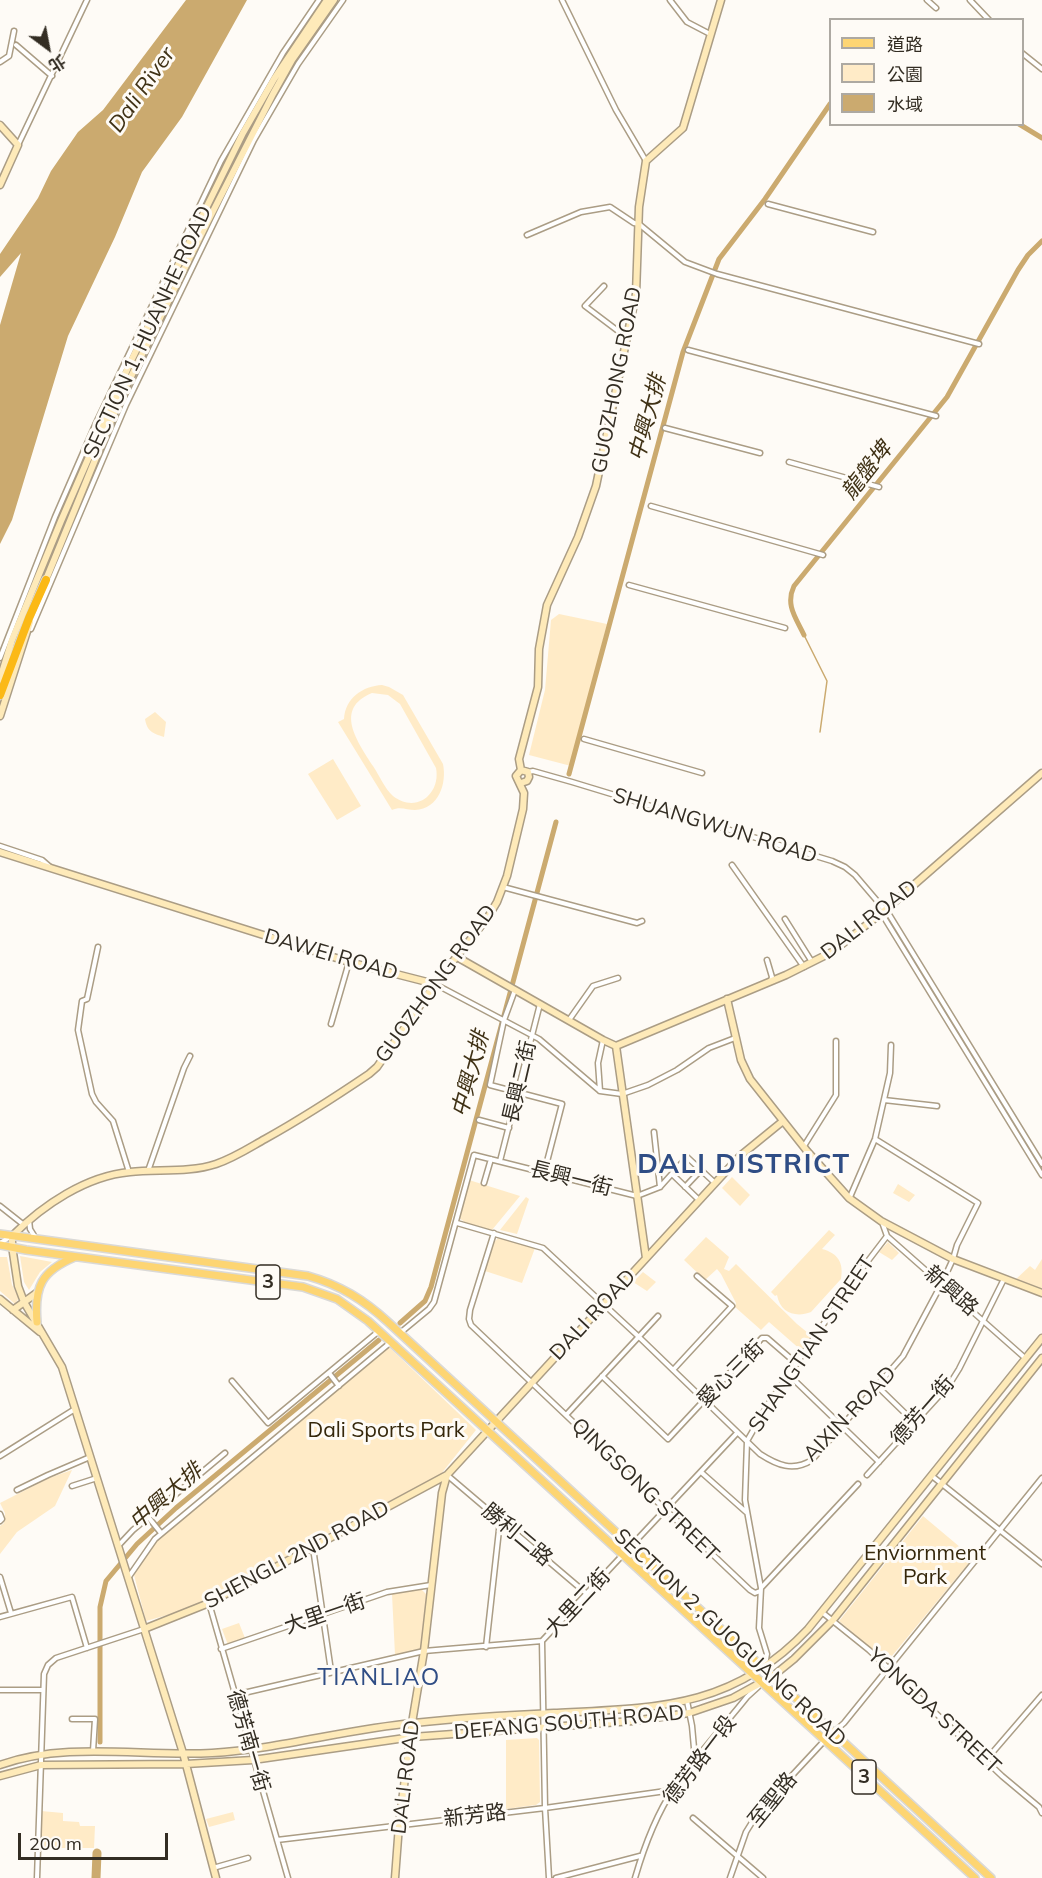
<!DOCTYPE html>
<html>
<head>
<meta charset="utf-8">
<style>
	body { margin:0 }
	#map { position:relative; width:1042px; height:1878px; overflow:hidden; background:#fefbf6; font-family:Mulish,"Noto Sans TC",sans-serif }
	canvas { display:block }
	.legend { position:absolute; left:829px; top:18px; width:195px; height:108px; box-sizing:border-box; background:#fefbf6; border:2px solid #ada9a2; margin:0; padding:8px 10px; list-style:none; font-size:18px; color:#332d23 }
	.legend li { display:flex; align-items:center; gap:12px; height:30px }
	.legend b { width:30px; border:2px solid #ada9a2 }
	.north { position:absolute; left:18px; top:18px; width:60px; height:60px; -webkit-text-stroke:4px #fefbf6; paint-order:stroke; rotate:148deg; font-size:16px; font-weight:700; line-height:24px; text-align:center; color:#332d23 }
	.north::after { content:''; display:block; margin:auto; width:21px; height:27px; background:#332d23; clip-path:polygon(50% 0,100% 100%,50% 72%,0 100%) }
	.scale { position:absolute; left:18px; top:1833px; width:150px; height:27px; box-sizing:border-box; border:3px solid #332d23; border-top:0; padding-left:8px; font-size:18px; line-height:21px; white-space:nowrap; color:#332d23; -webkit-text-stroke:4px #fefbf6; paint-order:stroke }
</style>
</head>
<body>
<div id="map">
<canvas width="1042" height="1878"></canvas>
<ul class="legend">
<li><b style="height:8px;background:#fdd573"></b>道路</li>
<li><b style="height:16px;background:#ffebc7"></b>公園</li>
<li><b style="height:16px;background:#cbaa6f"></b>水域</li>
</ul>
<div class="north">北</div>
<div class="scale">200 m</div>
</div>
<script>
const ctx = document.querySelector('canvas').getContext('2d');
ctx.lineJoin = 'round';
function fillPath(path, color) { ctx.fillStyle = color; ctx.fill(path, 'evenodd'); }
function trace(path, color, width, dash) { ctx.strokeStyle = color; ctx.lineWidth = width; ctx.lineCap = dash ? 'butt' : 'round'; ctx.setLineDash(dash || []); ctx.stroke(path); }
function label(font, color, halo, rows, align = 'center') {
  ctx.font = font + ' Mulish,"Noto Sans TC",sans-serif'; ctx.lineWidth = 6; ctx.setLineDash([]); ctx.textBaseline = 'middle'; ctx.strokeStyle = halo; ctx.fillStyle = color; for (const [text, x, y, turn = 0] of rows) {
    ctx.save(); ctx.translate(x, y); ctx.rotate((+turn || 0) * Math.PI / 180); ctx.textAlign = isNaN(turn) ? turn : align; if (halo) ctx.strokeText(text, 0, 0); ctx.fillText(text, 0, 0); ctx.restore();
  }
}
fillPath(new Path2D(`
	M559 614 607 624 571 766 529 755 545 690 551 620Z
	M382 685 389 687 403 695 443 764C447 783 439 809 415 810 407 810 400 806 392 810L338 722 344 719C345 698 363 686 382 685ZM372 693 388 695 400 704 436 768C441 794 416 814 393 796 385 789 379 775 373 766 358 742 333 709 372 693Z
	M155 712 166 722 164 737C152 733 147 731 145 719Z
	M333 759 361 806 337 820 308 774Z
	M732 1177 750 1195 740 1206 722 1188Z
	M469 1180 520 1196 492 1230 466 1223 459 1218Z
	M898 1184 915 1195 909 1202 893 1193Z
	M526 1197 529 1199 517 1234 500 1230Z
	M829 1230 835 1235 822 1249C838 1253 844 1263 841 1279L811 1312C796 1318 780 1313 777 1295L775 1296 771 1292Z
	M706 1237 729 1257 724 1269 729 1271 736 1264 797 1324 813 1337 802 1351 769 1322 761 1330 735 1307 736 1303 721 1274 717 1269 705 1280 684 1260Z
	M498 1238 535 1248 522 1283 485 1271 494 1242Z
	M888 1242 899 1253 892 1260 879 1252Z
	M20 1256 52 1262 40 1272 29 1290 24 1282Z
	M0 1257H7L12 1285 19 1298 15 1304 0 1291Z
	M1042 1259V1292L1015 1280 1030 1266 1035 1270Z
	M643 1272 656 1282 647 1291 633 1282Z
	M389 1347 476 1430 441 1474 316 1540 209 1601 182 1611 146 1621 134 1575 156 1541Z
	M72 1470 55 1506 17 1532 0 1554V1526L4 1523 5 1513 0 1503 49 1478Z
	M923 1516 973 1558 887 1662 839 1621Z
	M420 1588 428 1596 423 1650 395 1655 392 1594Z
	M239 1623 245 1638 228 1645 222 1629Z
	M537 1738 539 1740 540 1802 536 1805 506 1809V1740Z
	M41 1811 63 1813V1821L79 1822 80 1826H95L94 1848H41Z
	M233 1812 235 1820 209 1827 206 1819Z`), '#ffebc7');
fillPath(new Path2D(`
	M186 0H247L182 117 142 172 115 237 68 336 12 520 0 544V325L21 253 0 277V254L38 198 51 171 78 132 103 110Z`), '#cbaa6f');
trace(new Path2D(`
	M804 635 827 681 820 732`), '#cbaa6f', 1.5);
trace(new Path2D(`
	M1019 124 1042 138
	M804 635C796 618 785 605 794 586L947 397 1018 270 1028 255 1042 241
	M569 774 683 352 719 259 765 199 830 104
	M400 1323 425 1301 431 1287 556 822
	M100 1742V1607L106 1581 137 1544 176 1508 379 1340`), '#cbaa6f', 5);
trace(new Path2D(`
	M96 1878 97 1853`), '#cbaa6f', 9);
const street = new Path2D(`
	M562 0 616 110 646 161
	M670 0 687 22 710 34
	M927 0 936 8
	M970 0 989 20
	M16 45 52 76
	M1022 53 1042 69
	M0 62 9 56 14 31
	M18 145 87 0
	M768 204 873 232
	M527 235 581 212 610 207 634 223 639 224 685 262 717 274 979 344
	M604 286 585 306 626 337
	M688 350 936 416
	M665 428 760 453
	M789 462 879 487
	M651 506 823 555
	M629 585 785 628
	M31 629 126 405 254 140 298 64 343 0
	M0 658 55 517 96 423 221 161 283 53 319 0
	M584 739 702 773
	M528 772 533 771 572 782 832 861 845 867 855 875 890 916 1042 1164
	M0 846 42 860 50 867
	M732 865 804 967
	M503 887 637 923 642 921
	M884 912 885 919 1042 1175
	M785 919 812 962
	M98 947 87 999 82 1001 78 1030 92 1094 96 1102 113 1121 129 1172
	M767 960 772 977 771 981
	M435 984 539 1039 600 1091 622 1094 648 1085 677 1070 709 1048 735 1038
	M515 990 504 1020 490 1085 562 1104 544 1173
	M569 1020 593 986 618 978
	M331 1024 349 962
	M600 1091 598 1063 603 1040
	M884 1100 937 1106
	M479 1120 509 1128
	M654 1132 660 1187
	M804 1146 836 1095V1041
	M500 1161 540 1004
	M148 1171 184 1068 190 1056
	M672 1174 699 1200
	M484 1183 491 1159
	M685 1187 701 1170
	M850 1197 875 1139 890 1073 891 1045
	M0 1206 24 1225
	M29 1220 30 1229 35 1237
	M882 1222 887 1236 1025 1358
	M457 1223 543 1248 639 1337 760 1454C777 1465 793 1472 812 1460L903 1356 942 1283 953 1259 957 1245 978 1203 875 1139
	M494 1233 470 1310 469 1319 471 1325 750 1590 755 1593 760 1591
	M0 1243 12 1236
	M400 1333 429 1309 434 1302 474 1155 637 1196 660 1187 687 1157 715 1183
	M673 1370 732 1306 697 1276
	M329 1373 339 1386
	M789 1375 879 1462
	M602 1376 668 1439 762 1338H767L797 1364
	M232 1381 268 1423 379 1331
	M877 1386 914 1422
	M567 1414 658 1316
	M0 1456 75 1409
	M701 1472 746 1512
	M447 1475 587 1594
	M867 1475 949 1385 959 1369 1004 1279
	M932 1476 1042 1564
	M72 1486 97 1478
	M17 1490 48 1475 90 1457
	M0 1514 2 1519 0 1521
	M149 1518 161 1533
	M118 1546 133 1530 225 1453
	M313 1548 331 1671
	M0 1577 11 1613
	M128 1578 155 1539 391 1342
	M761 1588 858 1484
	M209 1603 288 1878
	M823 1613 869 1650 1002 1776 1039 1807 1042 1813
	M0 1617 72 1597 87 1648
	M542 1641 545 1808 549 1878
	M486 1647 500 1521
	M221 1649 387 1592 431 1585
	M765 1665 767 1654 759 1628 761 1588 745 1500 747 1441 767 1406 858 1274 887 1236
	M0 1690H43
	M235 1695 424 1651 542 1641 737 1433
	M687 1701 692 1726 695 1759
	M72 1719H95L93 1751
	M986 1760 1042 1695
	M693 1818 763 1878
	M277 1840 545 1808 673 1790
	M213 1868 248 1858
	M37 1878 44 1674 48 1665 56 1658 144 1629
	M556 1878 640 1856
	M635 1878C644 1847 656 1815 674 1788 696 1756 723 1727 747 1697L758 1687
	M730 1878 746 1832 759 1811 825 1740 844 1723 1042 1478`);
const secondary = new Path2D(`
	M0 125 18 145 0 185
	M45 582 120 399 208 221 273 94 292 60 334 0
	M0 679 12 640 61 521 129 365 243 133 274 79 327 0
	M0 716 30 622
	M521 783 527 781 529 777 528 772 521 770
	M0 852 349 962 435 984
	M457 957 603 1040 616 1046
	M727 999 741 1060 750 1079 807 1151 849 1198 881 1221 953 1259 1042 1293
	M616 1046 786 975 832 952 884 911 1042 773
	M616 1046 646 1258
	M0 1299 40 1332
	M13 1310 38 1292
	M144 1629 209 1603 447 1475
	M0 1765C68 1741 141 1757 212 1753 280 1749 346 1729 414 1723 460 1718 508 1715 554 1713 656 1708 733 1709 808 1629L1042 1338
	M0 1776 41 1765 186 1764 253 1760 412 1737 633 1721 689 1713 733 1698 773 1676 794 1659 833 1620 1042 1358
	M216 1878 183 1753 62 1367 24 1302 18 1286 12 1246V1236C43 1205 86 1176 130 1172 158 1169 189 1173 216 1164 234 1158 249 1148 265 1139 301 1119 335 1097 369 1074L377 1067 435 984 488 917 497 902 507 876 523 809 524 793 516 776 521 770 519 759 538 687 539 649 547 605 578 537 596 486 636 294 639 207 646 161 683 128 721 0
	M395 1878 399 1825 412 1723 424 1651 442 1493 447 1475 740 1156 783 1121`);
const primary = new Path2D(`
	M0 1234 308 1276C340 1285 364 1300 388 1322L991 1878
	M0 1245 26 1250 303 1287 337 1299 368 1321 975 1878
	M37 1322C34 1287 41 1271 75 1257`);
const highway = new Path2D(`
	M0 695 29 618 46 580`);
trace(street, '#ab9d85', 7);
trace(secondary, '#ab9d85', 9);
trace(primary, '#dad9d7', 10);
trace(highway, '#dad9d7', 10);
trace(street, '#fff', 4);
trace(secondary, '#feeab9', 6);
trace(primary, '#fdd573', 7);
trace(highway, '#fbb916', 8);
for (const [x, y, w] of [
	[268,1282,24],
	[864,1777,24]
]) { const box = new Path2D(); box.roundRect(x - w / 2, y - 17, w, 34, 4.5); ctx.fillStyle = '#fefbf6'; ctx.fill(box); trace(box, '#332d23', 1.5); }
label('bold 20px', '#332d23', null, [
	["3",268,1282],
	["3",864,1777]
]);
label('21px', '#332d23', '#fefbf6', [
	["SECTION 1, HUANHE ROAD",148,332,-65],
	["GUOZHONG ROAD",617,380,-79],
	["SHUANGWUN ROAD",715,826,17],
	["DALI ROAD",869,920,-38],
	["DAWEI ROAD",331,955,16],
	["GUOZHONG ROAD",436,984,-54],
	["長興二街",520,1082,-77],
	["長興一街",571,1179,14],
	["新興路",951,1291,41],
	["DALI ROAD",593,1315,-47],
	["SHANGTIAN STREET",812,1344,-56],
	["愛心三街",731,1374,-45],
	["德芳一街",923,1411,-49],
	["AIXIN ROAD",850,1414,-46],
	["QINGSONG STREET",645,1490,44],
	["勝利二路",517,1535,40],
	["SHENGLI 2ND ROAD",297,1555,-28],
	["大里二街",578,1603,-47],
	["大里一街",325,1614,-19],
	["SECTION 2 ,GUOGUANG ROAD",730,1638,43],
	["YONGDA STREET",934,1711,43],
	["DEFANG SOUTH ROAD",569,1723,-5],
	["德芳南一街",248,1741,74],
	["德芳路一段",700,1760,-53],
	["DALI ROAD",406,1777,-83],
	["至聖路",773,1800,-51],
	["新芳路",475,1816,-7]
]);
label('21px', '#35270b', '#fefbf6', [
	["Dali Sports Park",386,1431],
	["Enviornment",925,1554],
	["Park",925,1578]
]);
label('italic 22px', '#403216', '#fefbf6', [
	["Dali River",142,90,-55],
	["中興大排",648,418,-75],
	["龍盤埤",867,471,-52],
	["中興大排",471,1074,-75],
	["中興大排",166,1497,-41]
]);
ctx.letterSpacing = '1.5px';
label('24px', '#2f4d85', '#fefbf6', [
	["TIANLIAO",379,1678]
]);
ctx.letterSpacing = '0px';
ctx.letterSpacing = '1.5px';
label('bold 27px', '#2f4d85', '#fefbf6', [
	["DALI DISTRICT",744,1165]
]);
ctx.letterSpacing = '0px';
</script>
</body>
</html>
